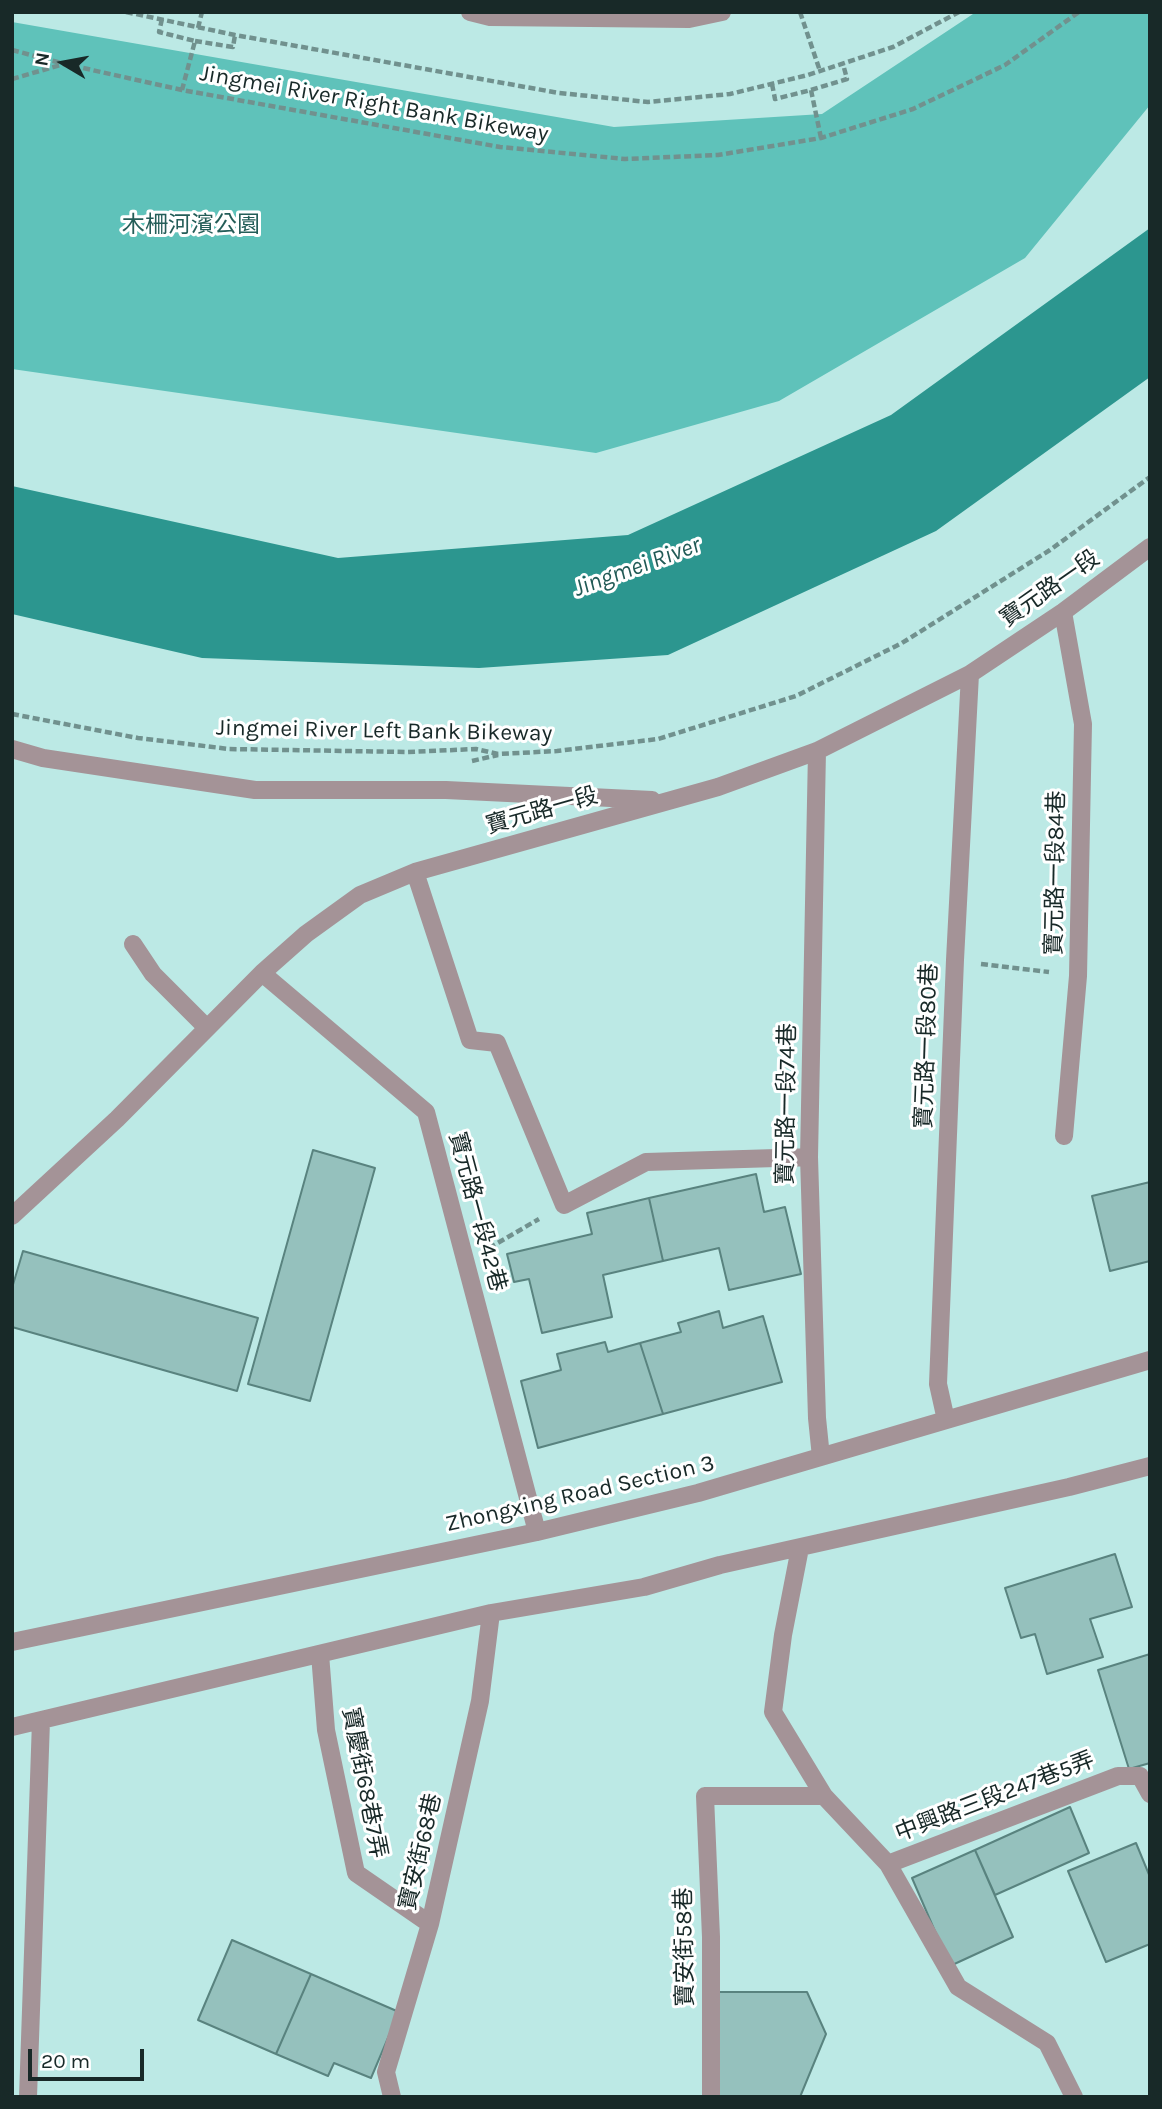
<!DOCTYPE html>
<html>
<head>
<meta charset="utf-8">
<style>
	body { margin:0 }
	#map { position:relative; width:1162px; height:2109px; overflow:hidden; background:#bce9e5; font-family:Karla,sans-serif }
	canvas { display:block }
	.frame { position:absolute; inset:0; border:14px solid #182928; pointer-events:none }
	.north { position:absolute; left:28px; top:28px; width:70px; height:70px; -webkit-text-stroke:5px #fff; paint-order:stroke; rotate:280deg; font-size:19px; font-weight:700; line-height:28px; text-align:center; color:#182928 }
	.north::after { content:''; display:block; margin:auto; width:24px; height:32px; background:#182928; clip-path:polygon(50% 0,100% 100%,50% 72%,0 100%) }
	.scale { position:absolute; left:28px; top:2049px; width:116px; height:32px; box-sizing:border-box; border:4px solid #182928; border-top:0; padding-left:9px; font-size:21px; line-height:24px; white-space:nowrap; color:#182928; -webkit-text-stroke:5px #fff; paint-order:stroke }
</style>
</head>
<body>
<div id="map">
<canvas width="1162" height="2109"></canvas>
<div class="frame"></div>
<div class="north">N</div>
<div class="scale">20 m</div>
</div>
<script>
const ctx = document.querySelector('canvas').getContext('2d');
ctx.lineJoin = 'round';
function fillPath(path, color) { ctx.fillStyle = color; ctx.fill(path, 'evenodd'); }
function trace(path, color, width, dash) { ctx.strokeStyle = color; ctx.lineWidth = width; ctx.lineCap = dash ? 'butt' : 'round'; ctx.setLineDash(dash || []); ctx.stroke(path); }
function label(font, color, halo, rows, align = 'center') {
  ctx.font = font + ' Karla,"Noto Sans TC",sans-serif'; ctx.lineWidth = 6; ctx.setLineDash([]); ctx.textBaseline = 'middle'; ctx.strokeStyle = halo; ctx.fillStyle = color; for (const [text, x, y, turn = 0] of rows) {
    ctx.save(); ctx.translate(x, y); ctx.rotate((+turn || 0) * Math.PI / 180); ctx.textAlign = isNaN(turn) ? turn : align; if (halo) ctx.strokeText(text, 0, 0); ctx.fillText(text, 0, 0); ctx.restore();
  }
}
fillPath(new Path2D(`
	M976 12H1150V105L1025 258 779 401 596 453 12 369V22L614 127 822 114Z`), '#5fc2ba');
fillPath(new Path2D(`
	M1150 228V377L936 531 668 655 479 668 202 658 12 614V486L338 558 628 535 891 415Z`), '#2c968f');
const building = new Path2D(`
	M313 1150 375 1168 310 1401 248 1384Z
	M756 1174 764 1212 785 1207 801 1274 729 1290 719 1248 663 1261 649 1198Z
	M1150 1182V1261L1110 1271 1092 1196Z
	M649 1198 663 1261 603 1275 612 1317 542 1333 529 1279 514 1282 507 1254 592 1234 587 1213Z
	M23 1251 258 1318 237 1391 12 1327V1288Z
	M719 1311 723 1328 763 1316 782 1382 663 1414 640 1343 681 1332 678 1323Z
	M605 1342 608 1352 640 1343 663 1414 538 1448 521 1381 561 1370 557 1354Z
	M1115 1554 1132 1607 1090 1619 1103 1657 1047 1674 1035 1634 1021 1638 1005 1588Z
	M1150 1654V1763L1129 1769 1098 1670Z
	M1070 1807 1089 1853 995 1895 975 1850Z
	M1136 1843 1150 1877V1944L1106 1962 1068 1871Z
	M975 1850 1013 1937 950 1966 912 1878Z
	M232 1940 311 1974 276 2054 198 2020Z
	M311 1974 399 2012 371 2078 334 2063 328 2076 276 2054Z
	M715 1992H807L826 2034 800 2097H715Z`);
fillPath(building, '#95c1bd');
trace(building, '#59837f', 2);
trace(new Path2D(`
	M126 12 235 35 559 93 648 102 730 94 808 75 893 47 959 12
	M800 12 820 71
	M162 19 159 32 195 41 182 90
	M198 28 202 12
	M195 41 233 47 235 35
	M12 50 65 64 182 90 500 147 625 159 718 155 821 138 913 109 1005 65 1079 12
	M12 79 64 64
	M772 84 775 99 811 90 821 138
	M811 90 847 79 843 64
	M12 714 138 738 229 749 407 752 476 749 498 754 557 751 658 739 796 696 902 643 1050 550 1150 477
	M472 761 498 755
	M981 964 1049 972
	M489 1248 539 1219`), '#71918e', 4.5, [7, 3.5]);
trace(new Path2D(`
	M470 12 490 17 689 19 722 12
	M1063 612 1083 724 1078 976 1064 1136
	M12 749 43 758 255 790H446L652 800
	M817 751 809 1157 817 1418 821 1457
	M415 872 470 1040 497 1043 564 1205 646 1162 809 1157
	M133 944 153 974 207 1028
	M262 973 426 1112 537 1532
	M12 1216 117 1119 262 973 306 934 360 895 415 872 718 787 817 751 970 674 1063 612 1150 547
	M946 1420 938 1384 955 960 970 674
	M800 1548 783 1635 773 1712 824 1796 888 1864 958 1987 1047 2043 1074 2097
	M12 1642 537 1532 698 1493 1150 1360
	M320 1654 326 1730 356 1873 430 1924
	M12 1727 491 1613 644 1587 720 1565 1069 1487 1150 1466
	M888 1864 1118 1776H1140L1150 1794
	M28 2097 41 1721
	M392 2097 386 2072 430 1924 480 1701 491 1613
	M711 2097V1937L705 1796H824`), '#a49397', 18);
label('23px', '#182928', '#fff', [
	["Jingmei River Right Bank Bikeway",374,104,10],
	["寶元路一段",1050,589,-35],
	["Jingmei River Left Bank Bikeway",384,731,1],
	["寶元路一段",542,811,-16],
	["寶元路一段84巷",1056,873,-89],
	["寶元路一段80巷",927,1046,-88],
	["寶元路一段74巷",787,1104,-89],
	["寶元路一段42巷",477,1212,75],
	["Zhongxing Road Section 3",580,1494,-13],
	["寶慶街68巷7弄",364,1783,79],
	["中興路三段247巷5弄",995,1797,-21],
	["寶安街68巷",421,1852,-77],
	["寶安街58巷",685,1947,-91]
]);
label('23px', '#245d58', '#fff', [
	["木柵河濱公園",191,225]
]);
label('italic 24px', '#215a56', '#fff', [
	["Jingmei River",637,567,-20]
]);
</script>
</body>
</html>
